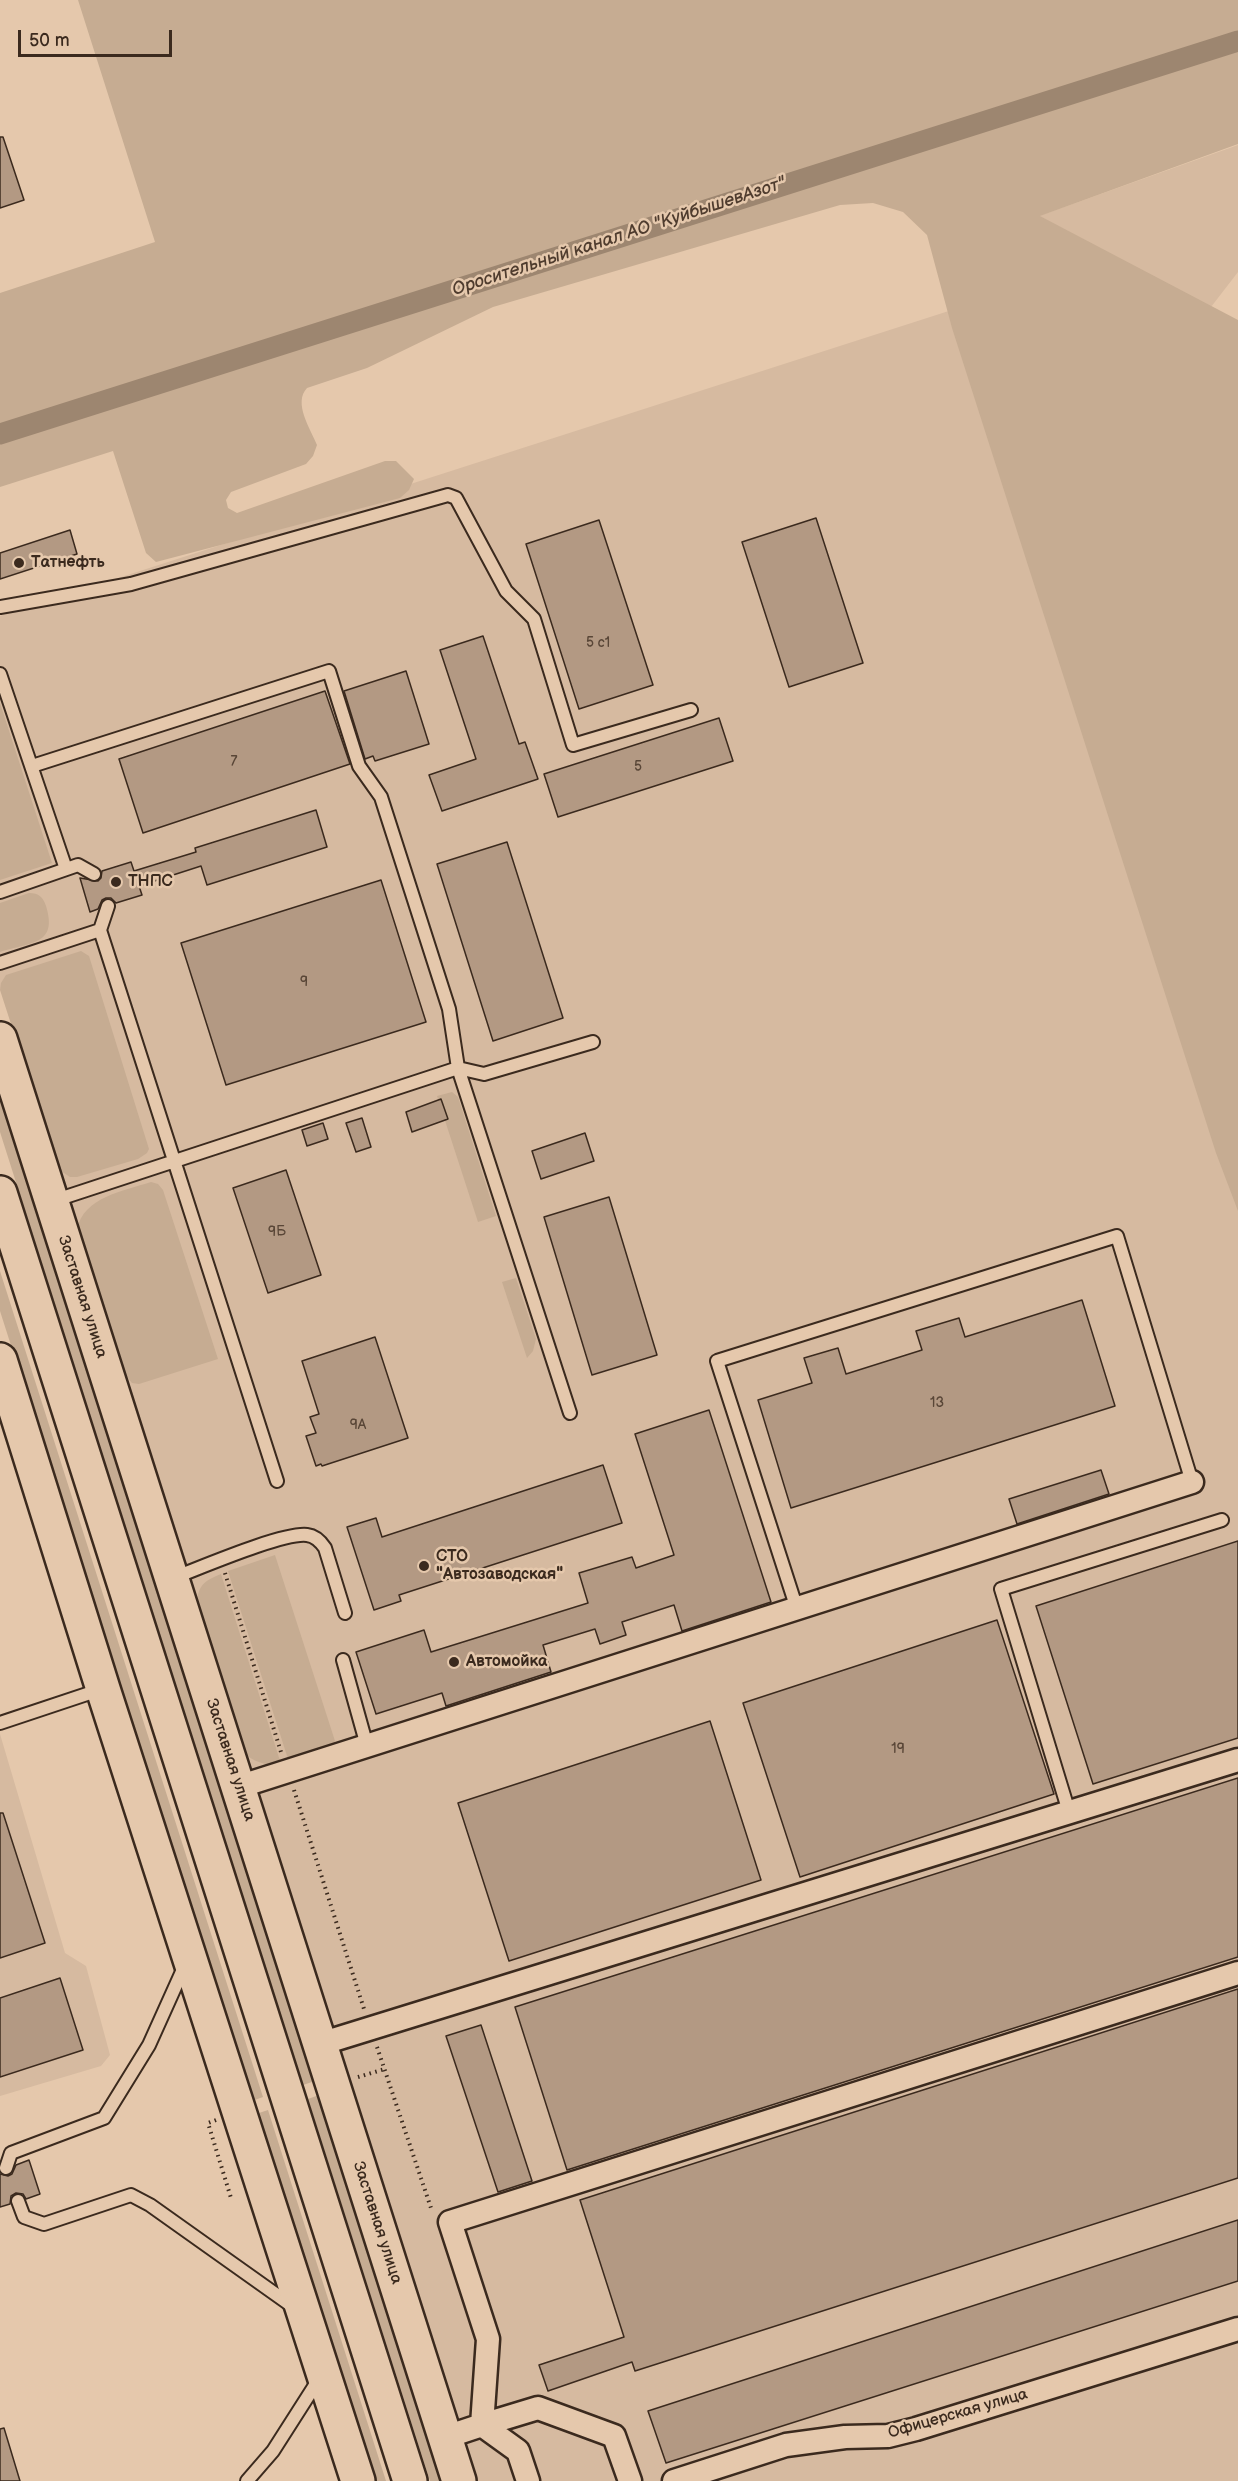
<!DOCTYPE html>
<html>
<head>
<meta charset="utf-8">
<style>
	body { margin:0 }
	#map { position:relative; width:1238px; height:2481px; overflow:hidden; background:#e5c8ac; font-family:"Balsamiq Sans",sans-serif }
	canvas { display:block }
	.scale { position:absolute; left:18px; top:30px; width:154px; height:27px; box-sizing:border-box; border:3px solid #3b2a1e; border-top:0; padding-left:8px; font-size:18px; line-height:21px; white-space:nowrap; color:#3b2a1e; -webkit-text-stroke:4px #e5c8ac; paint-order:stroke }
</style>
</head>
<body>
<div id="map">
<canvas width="1238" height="2481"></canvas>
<div class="scale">50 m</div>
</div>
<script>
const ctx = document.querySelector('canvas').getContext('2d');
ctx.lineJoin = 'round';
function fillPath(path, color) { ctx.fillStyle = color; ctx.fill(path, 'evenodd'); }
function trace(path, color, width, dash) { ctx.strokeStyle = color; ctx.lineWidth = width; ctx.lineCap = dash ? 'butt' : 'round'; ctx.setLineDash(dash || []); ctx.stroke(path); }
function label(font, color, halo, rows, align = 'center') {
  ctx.font = font + ' "Balsamiq Sans",sans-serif'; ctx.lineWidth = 5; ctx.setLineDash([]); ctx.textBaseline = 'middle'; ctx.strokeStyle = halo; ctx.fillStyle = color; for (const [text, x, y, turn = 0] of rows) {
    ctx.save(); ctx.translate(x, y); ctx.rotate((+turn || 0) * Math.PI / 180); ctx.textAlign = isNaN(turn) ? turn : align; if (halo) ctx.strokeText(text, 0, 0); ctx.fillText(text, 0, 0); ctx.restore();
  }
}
fillPath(new Path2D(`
	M1238 145V272L1211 307 1039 216Z
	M955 309 1238 1180V2481H477L0 988V616Z
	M0 1734 65 1953 86 1966 110 2055 101 2066 0 2096Z`), '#d6baa0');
fillPath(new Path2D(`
	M78 0H1238V144L1040 216 1238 320V1211L1216 1153 952 328 927 235 903 212 873 203 840 205 493 307 367 368 307 388C293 403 310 428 317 445L313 456 306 464 231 492 226 500 228 508 237 513 385 461H396L414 479 409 490 400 498 156 562 146 553 113 451 0 487V293L155 242Z
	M0 703 52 863 0 880Z
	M29 893C39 893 43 897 46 906 58 945 31 942 0 952V903Z
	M81 951 89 956 149 1149 147 1153 138 1159 77 1177H70L58 1169 0 990 1 983 6 975Z
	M0 1091 315 2081 303 2085 0 1132Z
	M452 1092 458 1097 496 1216 478 1222 437 1096Z
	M151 1182 158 1184 163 1190 218 1359 139 1384 132 1383 122 1371 77 1229C84 1197 123 1191 151 1182Z
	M0 1271 263 2097 252 2101 0 1311Z
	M516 1278 536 1339 533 1351 527 1358 502 1282Z
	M275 1555 335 1741 334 1745 290 1760 288 1759 228 1571Z
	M221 1574 281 1764C268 1766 255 1763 244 1753L197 1604C198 1585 204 1581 221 1574Z
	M319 2095 443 2481H430L308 2099Z
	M268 2110 386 2481H373L256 2114Z`), '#c6ac92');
trace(new Path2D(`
	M0 434 1238 41`), '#9d8670', 21);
const building = new Path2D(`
	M0 137H3L24 200 0 208Z
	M816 518 863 663 789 687 742 542Z
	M599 520 653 685 579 709 526 544Z
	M70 530 77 554 0 579V553Z
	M483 636 519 744 525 742 538 779 442 811 429 775 476 759 440 650Z
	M406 671 429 744 375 761 373 756 365 759 344 691Z
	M325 691 350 764 143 833 119 759Z
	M719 718 733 761 558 817 544 774Z
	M316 810 327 847 207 885 201 866 139 886 142 895 116 903 111 898H106L102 900 98 909 90 912 80 878 98 881 101 878 102 871 131 862 134 871 196 852 195 848Z
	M507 842 563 1018 493 1041 437 864Z
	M381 880 426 1022 226 1085 181 943Z
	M441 1099 448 1119 412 1132 406 1112Z
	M362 1118 371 1147 356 1152 346 1123Z
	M323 1123 328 1139 307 1146 302 1130Z
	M585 1133 594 1161 541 1179 532 1151Z
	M286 1170 321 1275 268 1293 233 1188Z
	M609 1197 657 1355 592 1375 544 1217Z
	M1082 1300 1115 1406 791 1508 758 1400 812 1383 804 1358 838 1348 846 1374 922 1350 916 1331 959 1318 965 1337Z
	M375 1337 408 1438 322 1466 321 1464 316 1466 306 1436 316 1433 310 1417 319 1414 302 1361Z
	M709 1410 771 1602 682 1631 674 1605 622 1622 626 1635 600 1644 595 1629 543 1645 551 1672 446 1706 442 1693 376 1714 356 1652 424 1630 431 1652 588 1603 579 1573 632 1557 636 1568 674 1555 635 1434Z
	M603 1465 622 1523 399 1595 401 1601 374 1610 347 1527 376 1518 382 1537Z
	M1101 1470 1109 1494 1017 1524 1009 1499Z
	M1238 1541V1738L1093 1784 1036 1606Z
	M997 1620 1054 1794 800 1877 743 1703Z
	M710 1721 761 1880 509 1961 458 1803Z
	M1238 1778V1957L567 2170 515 2007Z
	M0 1813H3L45 1943 0 1958Z
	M60 1978 83 2050 0 2077V1998Z
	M1238 1989V2178L635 2371 632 2362 548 2391 539 2365 624 2337 580 2200Z
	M481 2025 532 2181 498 2192 446 2036Z
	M29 2160 40 2194 26 2199 23 2194 16 2193 11 2196 10 2204 0 2207V2174L8 2176 12 2174 16 2165Z
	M1238 2220V2281L666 2463 648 2411Z
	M4 2428 20 2481H0V2429Z`);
fillPath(building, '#b39983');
trace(building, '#3b2a1e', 1.5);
const lane = new Path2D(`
	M0 607 131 584 448 495 456 498 506 591 534 619 573 745 691 710
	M0 674 66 869
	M32 766 329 671 359 766 381 797 449 1009 458 1068 570 1413
	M0 892 78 865 94 874
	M100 930 277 1481
	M0 963 100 930 108 906
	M53 1201 458 1068 484 1074 593 1042
	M173 1578C200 1568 283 1532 307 1535 316 1536 321 1542 325 1548L345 1613
	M797 1609 717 1361 1117 1236 1192 1482
	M343 1660 367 1746
	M0 1723 102 1689
	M1069 1812 1001 1589 1222 1520
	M6 2168 11 2153 104 2118 149 2045 185 1965
	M18 2201 24 2217 44 2224 131 2195 150 2205 295 2308
	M247 2481 273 2451 319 2379`);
const street = new Path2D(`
	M238 1787 1192 1482
	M320 2044 1238 1760
	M446 2437 482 2425 518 2451 528 2481
	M630 2481 614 2436 538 2408 482 2425 488 2339 450 2222 1238 1973
	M674 2481 786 2445 845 2437 888 2436 916 2429 1238 2329`);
const primary = new Path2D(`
	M0 1039 459 2481
	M0 1193 410 2481
	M0 1360 103 1689 358 2481`);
trace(lane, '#3b2a1e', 16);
trace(street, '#3b2a1e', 27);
trace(primary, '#3b2a1e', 38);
trace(new Path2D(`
	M225 1573 281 1752
	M294 1790 364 2009
	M377 2047 432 2211
	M358 2077 385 2069
	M216 2120 208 2123 231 2198`), '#3b2a1e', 4, [1.5, 4.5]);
trace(lane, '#e5c8ac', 12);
trace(street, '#e5c8ac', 22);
trace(primary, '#e5c8ac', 33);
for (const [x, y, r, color] of [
	[19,563,6,"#3b2a1e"],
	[116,882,6,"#3b2a1e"],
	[424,1566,6,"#3b2a1e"],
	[454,1662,6,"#3b2a1e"]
]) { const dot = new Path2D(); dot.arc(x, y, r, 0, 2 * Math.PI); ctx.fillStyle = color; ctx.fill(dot); trace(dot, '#e5c8ac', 2); }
label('14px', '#594637', null, [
	["5 с1",598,643],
	["7",234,762],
	["5",638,767],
	["9",304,982],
	["9Б",277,1232],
	["13",937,1403],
	["9А",358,1425],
	["19",898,1749]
]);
label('bold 16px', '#3b2a1e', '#e5c8ac', [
	["Татнефть",31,563],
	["ТНПС",128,882],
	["СТО",436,1557],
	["\"Автозаводская\"",436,1575],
	["Автомойка",466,1662]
], 'left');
label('16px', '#3b2a1e', '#e5c8ac', [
	["Заставная улица",82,1297,72],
	["Заставная улица",230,1760,72],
	["Заставная улица",377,2223,72],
	["Офицерская улица",958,2414,-16]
]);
label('italic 18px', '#4f3c2e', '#e5c8ac', [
	["Оросительный канал АО \"КуйбышевАзот\"",619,237,-18]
]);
</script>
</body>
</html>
